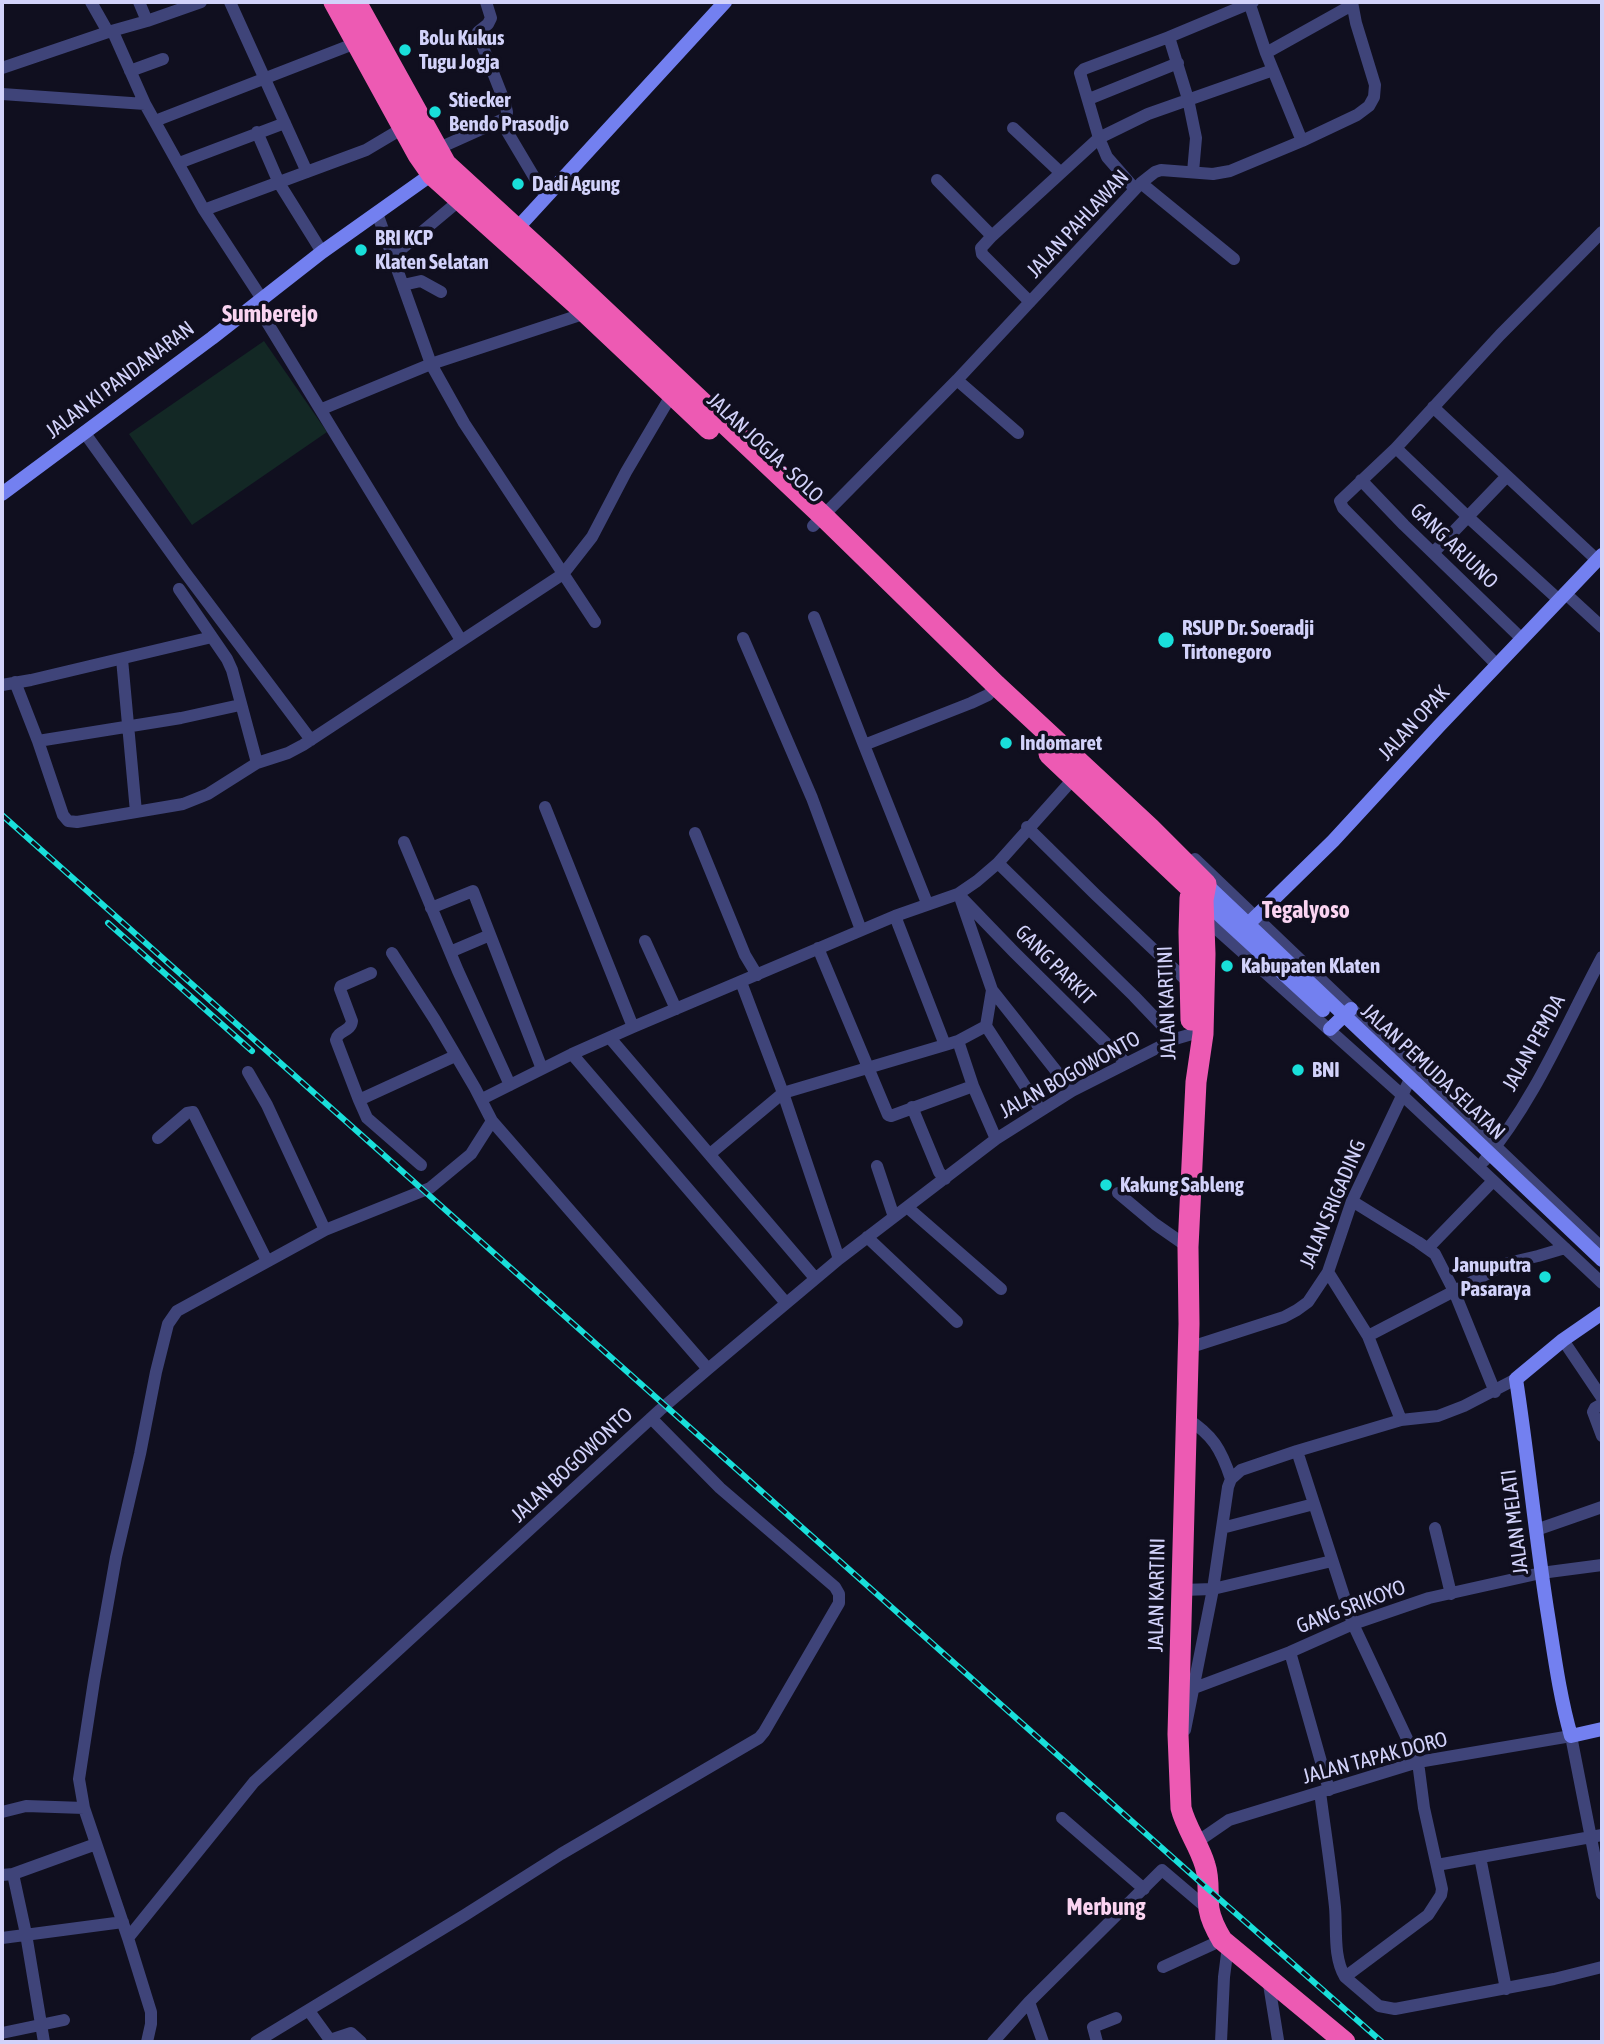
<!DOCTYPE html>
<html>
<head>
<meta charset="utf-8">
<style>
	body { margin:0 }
	#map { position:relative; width:1604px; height:2044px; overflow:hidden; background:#100f1f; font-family:"Asap Condensed",sans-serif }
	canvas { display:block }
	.frame { position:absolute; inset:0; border:4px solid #d2d2fa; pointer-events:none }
</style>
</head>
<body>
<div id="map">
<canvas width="1604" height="2044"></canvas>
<div class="frame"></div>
</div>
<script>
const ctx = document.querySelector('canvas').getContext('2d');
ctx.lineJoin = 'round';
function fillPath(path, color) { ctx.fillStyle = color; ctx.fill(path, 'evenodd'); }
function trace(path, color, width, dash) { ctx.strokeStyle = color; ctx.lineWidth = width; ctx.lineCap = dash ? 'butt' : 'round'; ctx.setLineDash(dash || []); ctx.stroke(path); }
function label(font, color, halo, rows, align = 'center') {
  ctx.font = font + ' "Asap Condensed",sans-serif'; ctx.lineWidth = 7; ctx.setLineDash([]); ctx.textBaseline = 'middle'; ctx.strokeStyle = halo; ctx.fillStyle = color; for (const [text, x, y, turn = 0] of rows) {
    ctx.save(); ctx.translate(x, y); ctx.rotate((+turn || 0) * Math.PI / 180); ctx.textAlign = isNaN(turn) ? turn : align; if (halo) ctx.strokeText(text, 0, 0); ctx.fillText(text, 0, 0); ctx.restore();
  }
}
fillPath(new Path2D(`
	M264 341 327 432 192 525 129 434Z`), '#132825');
trace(new Path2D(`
	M91 2 108 32
	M139 2 147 21
	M230 2 307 172
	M486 2 491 18 488 24 478 32 479 37 505 103 507 112 505 128 546 197
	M1249 2 1266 53 1302 141
	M113 32 145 104
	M1169 37 1253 2
	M1266 53 1352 5
	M2 68 108 32 147 21 201 2
	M130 71 163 59
	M2 94 145 104 204 210 262 299
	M1089 99 1178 63
	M155 121 356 43
	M1013 128 1061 173
	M257 132 279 183 322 252
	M437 149 506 118
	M179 163 285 123
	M937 180 992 236
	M1141 183 1234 259
	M1135 189 1107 157 1099 138 1080 73 1084 69 1169 37 1188 99 1196 138 1193 172
	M204 210 366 150 403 128
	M377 213 431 364 464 423 595 622
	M393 256 460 200
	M403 285 421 281 441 292
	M1030 302 982 254 981 248 992 236 1099 138 1148 114 1273 70
	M256 304 461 640
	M957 380 1018 433
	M1433 407 1597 560
	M322 409 431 364 586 313
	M84 432 184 571 311 740
	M1396 448 1468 517 1559 600
	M1361 480 1404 525 1522 639
	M813 526 957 380 1141 183 1155 172 1161 170 1213 174 1230 171 1302 141 1357 115 1369 106 1374 97 1375 85 1356 23 1352 2
	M1433 553 1507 476
	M179 589 227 659 232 670 257 763
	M1566 594 1602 627
	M814 617 864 745
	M743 638 812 798 861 930
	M122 659 136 812
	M1497 665 1343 508 1340 501 1396 448 1500 335 1602 232
	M15 682 38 741 63 815 68 821 77 822 183 804 208 794 257 763 288 753 303 745 563 574 592 537 626 472 672 394
	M2 685 31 680 212 637
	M38 741 181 718 240 705
	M545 807 633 1027
	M1027 827 1096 895 1189 983
	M695 833 745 955 757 975
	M404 842 458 971 510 1085
	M1195 859 1602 1248
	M998 863 1134 996 1175 1039
	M958 894 1014 952 1126 1063
	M961 900 992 990 1072 1091
	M927 903 864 745 971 703 988 695 996 685
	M431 908 473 891 542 1069
	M895 916 945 1045
	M1203 917 1401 1094 1602 1283
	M645 941 676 1009
	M818 948 888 1115 891 1116 973 1086
	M450 952 490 935
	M392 953 435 1020 475 1088 492 1121 708 1369
	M741 982 783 1093 839 1259
	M986 1026 1040 1109
	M610 1038 815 1278
	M958 1041 973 1086 996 1139
	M572 1054 786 1303
	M248 1072 267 1105 325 1230
	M482 1099 572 1054 633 1027 895 916 958 894 977 881 998 863 1074 778
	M359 1100 336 1040C338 1030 351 1032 352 1021L340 989 341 986 371 973
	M912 1107 939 1172 945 1179
	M158 1138 187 1113 193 1112 267 1261
	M710 1154 783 1093 945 1045 958 1041 986 1026 992 990
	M1484 1161C1535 1100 1565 1026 1602 957
	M421 1165 367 1118 359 1100 455 1056
	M877 1166 894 1217
	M1118 1193 1155 1224 1188 1247
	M1352 1201 1418 1242 1435 1254 1454 1291 1495 1392
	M907 1207 1001 1289
	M867 1237 957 1322
	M1428 1248 1493 1181
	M1328 1272 1368 1336 1401 1420
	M1368 1336 1508 1263 1538 1256 1565 1248
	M1563 1340 1602 1398
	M1188 1348 1284 1317 1297 1310 1308 1302 1328 1272 1352 1201 1410 1079
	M1602 1404 1595 1408 1593 1412 1602 1436
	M1186 1418C1213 1435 1221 1449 1231 1479
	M1297 1451 1353 1624 1418 1762 1424 1808 1442 1889 1441 1895 1428 1915 1345 1977
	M1222 1528 1314 1504
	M1435 1528 1451 1594
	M1536 1530 1602 1507
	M1182 1590 1213 1589 1332 1561
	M1290 1652 1329 1790
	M1189 1690 1290 1652 1353 1624 1429 1598 1541 1573 1602 1565
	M1185 1730 1213 1589 1228 1487 1231 1479 1241 1470 1297 1451 1401 1420 1438 1416 1464 1406 1516 1379
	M1320 1792C1325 1830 1331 1868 1335 1907 1337 1929 1333 1957 1345 1977L1379 2006 1395 2009 1554 1979 1602 1967
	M2 1812 26 1806 84 1808
	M1062 1818 1144 1889
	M1197 1842 1229 1820 1418 1762 1571 1736 1602 1894
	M1480 1857 1506 1989
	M1437 1865 1602 1835
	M13 1874 96 1844
	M2 1875 13 1874 26 1934 44 2042
	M2 1938 123 1922
	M128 1938 84 1808 79 1779 94 1681 116 1557 140 1454 156 1372 168 1324 177 1311 325 1230 430 1188 471 1154 492 1121
	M1163 1967 1222 1940
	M1268 1978 1278 2040
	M1029 2002 1043 2042
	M309 2011 330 2040 351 2033 361 2042
	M2 2033 64 2020
	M147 2042 151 2024V2012L128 1938 254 1782 660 1410 708 1369 839 1259 996 1139 1072 1091 1175 1039 1192 1034
	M256 2042 465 1915 561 1854 759 1738 764 1732 839 1603V1594L835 1587 720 1488 651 1418
	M993 2042 1029 2002 1162 1870 1209 1910
	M1097 2042 1093 2027 1116 2018
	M1221 2042 1224 1977 1228 1946`), '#3f4479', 12);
trace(new Path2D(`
	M511 235 725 2
	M2 494 212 338 322 252 439 169
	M1206 884 1602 1260
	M1203 900 1323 1010
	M1242 930 1333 841 1439 726 1602 555
	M1330 1029 1351 1009
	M1602 1313 1563 1340 1516 1379C1528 1456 1535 1533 1547 1609 1554 1652 1559 1694 1571 1736L1602 1729`), '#7380f0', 14);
trace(new Path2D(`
	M334 2 418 155 432 175 586 313 709 429
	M356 2 446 164 553 262 824 517 996 685 1150 828 1206 884 1203 900 1205 954 1203 1034 1196 1082 1188 1247 1189 1324 1178 1734 1181 1808C1186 1828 1199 1845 1205 1865 1210 1880 1207 1894 1209 1909 1211 1921 1216 1930 1222 1940L1345 2042
	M1049 754 1198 895
	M1190 898 1189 932 1191 1020`), '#ed5ab3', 21);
const rail = new Path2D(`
	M2 815 1208 1889 1382 2042
	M108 923 252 1051`);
trace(rail, '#19dfda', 6);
trace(rail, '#100f1f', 3.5, [10]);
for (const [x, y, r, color] of [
	[405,50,7,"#19dfda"],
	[435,112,7,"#19dfda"],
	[518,184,7,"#19dfda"],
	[361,250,7,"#19dfda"],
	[1166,640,9,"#19dfda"],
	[1006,743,7,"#19dfda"],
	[1227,966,7,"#19dfda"],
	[1298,1070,7,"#19dfda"],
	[1106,1185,7,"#19dfda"],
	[1545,1277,7,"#19dfda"]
]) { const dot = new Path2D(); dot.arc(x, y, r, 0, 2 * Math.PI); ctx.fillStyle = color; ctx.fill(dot); trace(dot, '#100f1f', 2.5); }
label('bold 21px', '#d2d2fa', '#100f1f', [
	["Bolu Kukus",419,38],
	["Tugu Jogja",419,62],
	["Stiecker",449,100],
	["Bendo Prasodjo",449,124],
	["Dadi Agung",532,184],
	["BRI KCP",375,238],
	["Klaten Selatan",375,262],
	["RSUP Dr. Soeradji",1182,628],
	["Tirtonegoro",1182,652],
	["Indomaret",1020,743],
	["Kabupaten Klaten",1241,966],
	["BNI",1312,1070],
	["Kakung Sableng",1120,1185],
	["Januputra",1531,1265,"right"],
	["Pasaraya",1531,1289,"right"]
], 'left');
label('21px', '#d2d2fa', '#100f1f', [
	["JALAN PAHLAWAN",1078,224,-47],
	["JALAN KI PANDANARAN",120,380,-37],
	["JALAN JOGJA - SOLO",765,448,43],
	["GANG ARJUNO",1454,546,44],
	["JALAN OPAK",1414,723,-47],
	["GANG PARKIT",1055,965,45],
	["JALAN KARTINI",1167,1003,-92],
	["JALAN PEMDA",1534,1043,-61],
	["JALAN PEMUDA SELATAN",1433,1072,43],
	["JALAN BOGOWONTO",1070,1075,-29],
	["JALAN SRIGADING",1333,1204,-67],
	["JALAN BOGOWONTO",572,1465,-43],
	["JALAN MELATI",1515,1522,-97],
	["JALAN KARTINI",1157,1595,-89],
	["GANG SRIKOYO",1351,1607,-21],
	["JALAN TAPAK DORO",1375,1758,-15]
]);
label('bold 24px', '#fad4f1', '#100f1f', [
	["Sumberejo",270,314],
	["Tegalyoso",1306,910],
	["Merbung",1106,1907]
]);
</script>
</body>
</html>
